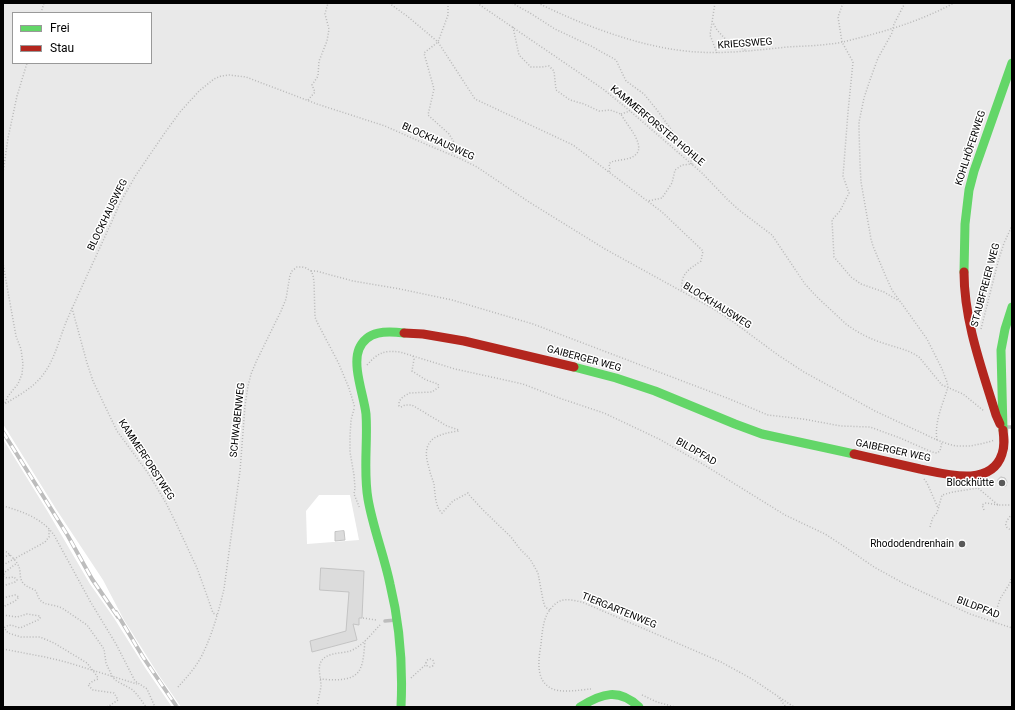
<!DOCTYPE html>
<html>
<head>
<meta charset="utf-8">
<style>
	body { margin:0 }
	#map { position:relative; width:1015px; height:710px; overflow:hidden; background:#fff; font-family:Roboto,sans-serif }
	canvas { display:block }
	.frame { position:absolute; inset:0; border:4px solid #000; pointer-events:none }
	.legend { position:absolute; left:12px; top:12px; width:140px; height:52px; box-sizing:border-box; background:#fff; border:1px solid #999; margin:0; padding:5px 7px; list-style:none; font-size:12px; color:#000 }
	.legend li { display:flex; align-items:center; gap:8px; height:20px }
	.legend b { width:20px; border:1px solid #999 }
</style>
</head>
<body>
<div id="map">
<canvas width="1015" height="710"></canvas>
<div class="frame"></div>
<ul class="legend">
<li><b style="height:5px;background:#63d668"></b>Frei</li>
<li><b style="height:5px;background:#b3261e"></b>Stau</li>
</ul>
</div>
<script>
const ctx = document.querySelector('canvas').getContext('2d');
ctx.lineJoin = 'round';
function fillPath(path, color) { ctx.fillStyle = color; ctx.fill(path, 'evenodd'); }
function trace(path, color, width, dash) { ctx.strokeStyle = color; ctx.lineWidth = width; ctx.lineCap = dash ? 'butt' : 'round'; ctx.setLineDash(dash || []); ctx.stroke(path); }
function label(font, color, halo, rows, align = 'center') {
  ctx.font = font + ' Roboto,sans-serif'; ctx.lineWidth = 3; ctx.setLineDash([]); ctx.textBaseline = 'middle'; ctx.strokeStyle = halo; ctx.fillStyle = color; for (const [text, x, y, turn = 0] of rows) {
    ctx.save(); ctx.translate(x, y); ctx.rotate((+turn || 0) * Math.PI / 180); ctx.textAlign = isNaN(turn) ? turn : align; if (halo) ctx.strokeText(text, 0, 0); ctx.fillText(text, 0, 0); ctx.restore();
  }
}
fillPath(new Path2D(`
	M3 3H1012V413C1008 426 1009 437 1010 450L1012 449V707H181L158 674 124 620 103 580 56 509 3 424ZM13 13H151V63H13ZM319 495H350L359 540 307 544 306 511Z
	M3 439 48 512 90 584 114 618 146 669 172 707H3Z`), '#e9e9e9');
const building = new Path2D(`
	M1001 477 1005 478 1007 482 1006 486 1002 487 998 484V480Z
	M344 531 345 540 335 541V532Z
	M321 568 364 571 362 618H359V625L353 624 357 640 312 652 310 641 346 631 349 592 320 590Z`);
fillPath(building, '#dcdcdc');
trace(building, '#c4c4c4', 1);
trace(new Path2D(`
	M389 3 407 16 438 42 475 99 573 145 662 212 703 251 701 261C688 270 680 274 682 291
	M448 3V15L438 42 424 53 434 89 428 115 449 134 455 144 452 155
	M477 3 603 89 630 111 702 173 728 200 739 210 772 235 805 284 817 297 846 324C858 333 872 340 886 344 898 348 909 350 919 357L942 385 963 394 984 411
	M512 3 530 13 555 29 591 46 616 60 626 81 644 94 657 110 689 154 692 164 682 165 675 170 672 183 662 198 648 201
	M538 3C584 26 645 49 697 52 728 54 757 50 788 47 802 46 816 46 830 44 842 43 854 39 866 36 897 28 926 18 954 3
	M715 3 710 35 717 53
	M843 3 838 17 842 42 853 62 848 112 843 176 849 193 840 211 832 220 834 257 851 277 861 284 884 292 899 301
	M905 3 894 24 892 33 878 58 870 80 864 98 859 122V129L860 163 861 182 871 239 873 246 886 277 892 290 927 339 942 369 947 382 948 387C943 404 934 422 937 440
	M41 13 44 3
	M712 21 717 30 730 44 737 46 747 51
	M513 27 519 55 531 67H542L549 66 554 71 556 90 570 100 584 104 599 111 610 110 621 114C626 125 652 150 630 158 624 160 617 160 611 162L609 164 610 170 609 172
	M308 100 315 92 312 85 318 76 319 61 327 41 329 29 325 14 328 3
	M621 114 630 111
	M3 173 8 138 17 96 27 63
	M3 226V263L8 292 16 336 21 349 23 364 22 374 18 384 8 396 5 403
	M311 271H316L353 281 400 289 452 300 533 324 727 398 768 415 803 419 841 426 870 427 900 438 932 452 937 453 940 451 942 442
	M72 308 87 363 93 381 104 404 117 431 148 473 166 503 175 521 197 568 205 590 212 610 213 613 217 615
	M981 329 998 262 1004 243 1012 226
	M413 356 414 359 412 371 426 380 438 384 439 387 432 392 410 393C404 396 398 399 399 406L401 407 405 405H412L447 426 459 430 458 431C439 434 423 438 427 460 428 464 429 468 430 472 431 476 433 480 434 484 435 492 435 507 442 513L453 501 468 493 470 496 484 511 511 537 520 549 530 559 538 573 543 600 545 607 550 610
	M367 365C378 353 383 350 400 352L455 369 523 384 559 398 604 413 659 439 701 463 785 515 825 534 842 545 874 567 903 583 970 614 1012 628
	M3 405C16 397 33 388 42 376 55 360 59 339 67 320 84 281 103 242 120 203L136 175 164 134 180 112 199 91 214 79 221 76 229 75 246 77 317 104 385 126 430 146 461 159 477 167 529 202 605 249 712 308 732 321 778 355 804 372 875 411 937 440 948 444 956 446H970L985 443 995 440
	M354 409 351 420 350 436V452L354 475 355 488 354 494 360 509
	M924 479 927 483 938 508
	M3 506C22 511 43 519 54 535L90 601 116 644 135 681C139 684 143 686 147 689L155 707
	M984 510 982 505 986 503 998 505
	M1012 514C1007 520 1001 527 1012 530
	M930 527 933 517 937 513 942 495 953 492 978 488 998 505H1012
	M3 551 7 552C11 556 17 561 19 567 21 572 19 578 23 583 26 587 32 588 36 591 41 608 48 602 62 608L87 625 104 649 106 663 112 676 115 680 133 690 139 697 146 707
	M3 557 10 555
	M3 565 45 542 49 537V528
	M3 586 15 582 17 580 14 577 7 578 3 576 5 572 17 563
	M3 598 15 595 19 597 15 601 3 607
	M3 615 17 617 27 614 40 616V618L38 620 20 628C14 626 9 623 4 628L6 630 8 633 21 637H40L54 643 87 663 97 676 98 679 93 681 88 685 93 690 114 693 118 700 109 706 106 707
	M363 618 376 620
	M993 621 1000 599 1010 583 1012 576
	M3 649 45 657 66 662 137 684
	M426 663a4 4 0 1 1 8 0a4 4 0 1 1-8 0Z
	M411 678 424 666 427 665
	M320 679C331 680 352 682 359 671 364 663 364 650 365 641
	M178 687C188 676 198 665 204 651 213 632 219 610 224 589L240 471 245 406 248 386 251 374 256 362 281 311 286 299 290 275 292 271 297 267H302L306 268 311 271 313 275 314 282 315 317 317 322 338 362 349 388 355 408
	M591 689C579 690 559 694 549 687 535 678 539 657 541 644 542 633 543 623 547 614 550 609 555 603 560 601 567 598 575 601 582 602L721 662 752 679 794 707
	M642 695 657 702 675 707
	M779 698 786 707
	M317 707C318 700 320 693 321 686 321 679 318 670 320 664 324 652 340 654 350 651 363 646 371 634 380 625`), '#b8b8b8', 1.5, [1, 2]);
trace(new Path2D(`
	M1004 427H1012
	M385 621 396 620`), '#bdbdbd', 3.5);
trace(new Path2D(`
	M964 272 965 224 969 190 974 171 1012 63
	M574 367 616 378 655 391 735 424 762 434 854 454
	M1003 430 1001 350 1005 329 1012 307
	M401 707C403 665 400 625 390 584 384 555 373 528 368 499 363 471 368 442 366 414 364 396 352 366 359 349 367 330 387 331 404 333
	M580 707C602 693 619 688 639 707`), '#63d668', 9);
trace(new Path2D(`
	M964 272C964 321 982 369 996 415L1000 424
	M404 333 423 334 464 341 574 367
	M854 454C876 459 898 464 920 469 945 474 991 488 1002 454 1005 446 1004 438 1003 430`), '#b3261e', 9);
const rail = new Path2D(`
	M3 432 68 536 92 579 118 617
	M116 612 143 657 177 707`);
trace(rail, '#bdbdbd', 4);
trace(rail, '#fff', 2.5, [8]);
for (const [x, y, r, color] of [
	[1002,483,4,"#595959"],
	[962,544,4,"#595959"]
]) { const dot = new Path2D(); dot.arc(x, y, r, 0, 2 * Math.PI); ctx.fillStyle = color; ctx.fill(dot); trace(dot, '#fff', 1.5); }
label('10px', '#000', '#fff', [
	["KRIEGSWEG",745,44,-4],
	["KAMMERFORSTER HOHLE",657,126,40],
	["BLOCKHAUSWEG",438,142,24],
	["KOHLHÖFERWEG",971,148,-72],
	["BLOCKHAUSWEG",108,215,-64],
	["STAUBFREIER WEG",986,285,-75],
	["BLOCKHAUSWEG",717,306,32],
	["GAIBERGER WEG",584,359,15],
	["SCHWABENWEG",238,420,-84],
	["GAIBERGER WEG",893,451,12],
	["BILDPFAD",696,452,30],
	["KAMMERFORSTWEG",146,460,57],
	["BILDPFAD",978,608,21],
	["TIERGARTENWEG",619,611,22]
]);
label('10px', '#000', '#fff', [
	["Blockhütte",994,483],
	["Rhododendrenhain",954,544]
], 'right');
</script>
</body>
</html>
